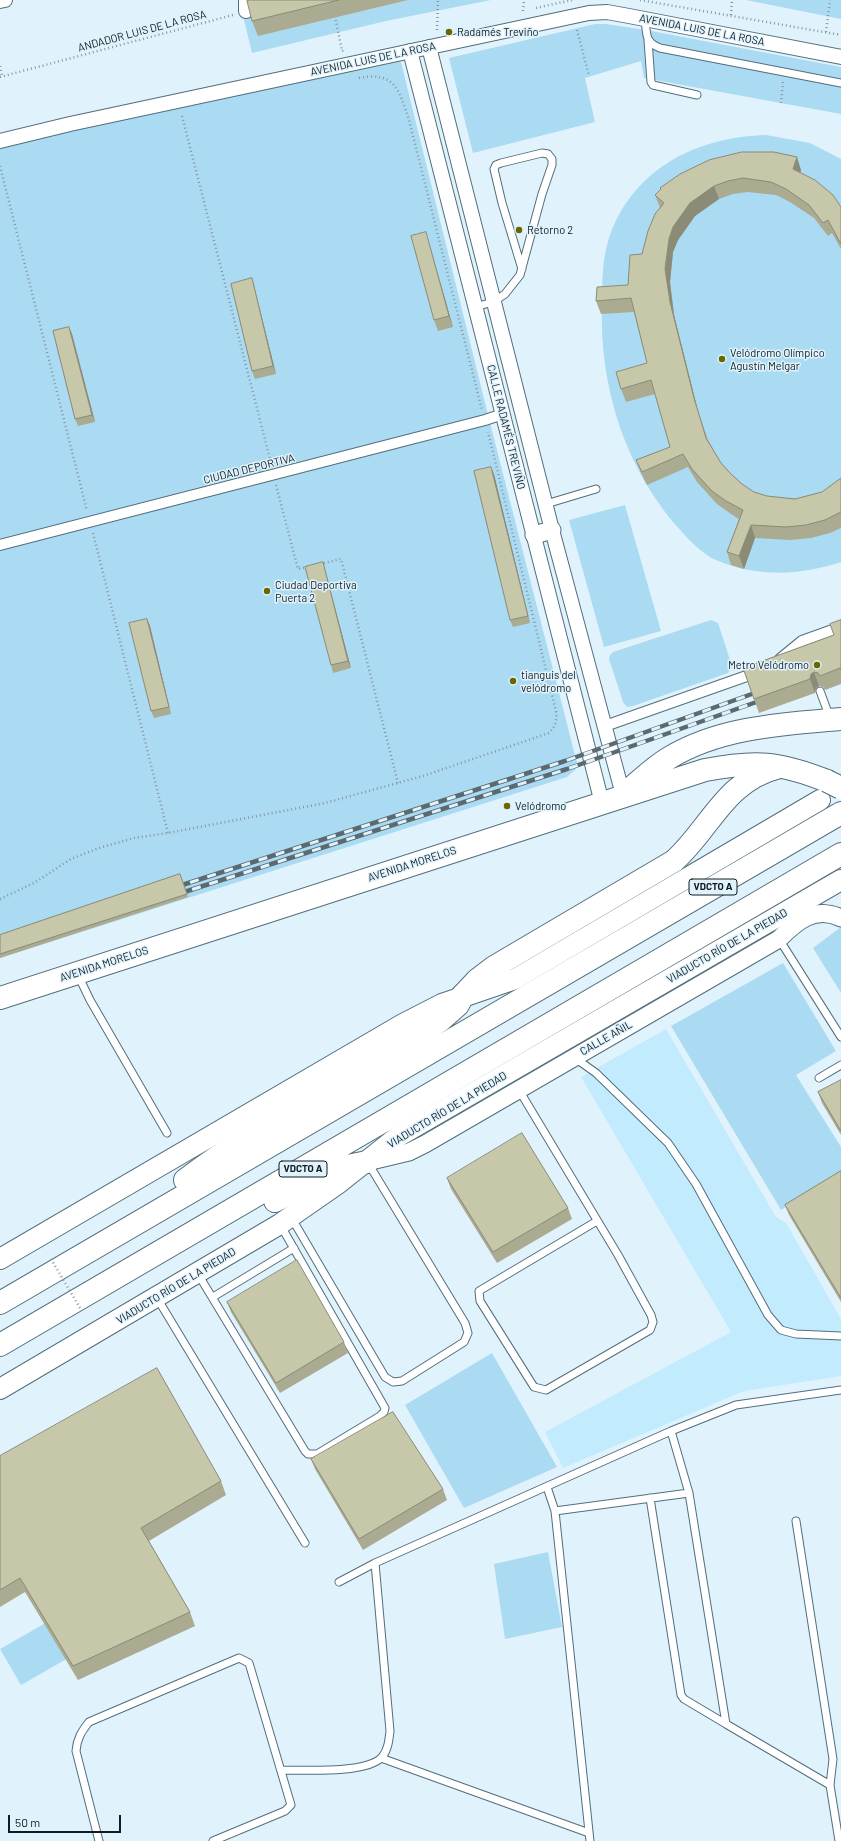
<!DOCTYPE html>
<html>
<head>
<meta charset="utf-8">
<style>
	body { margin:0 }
	#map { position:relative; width:841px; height:1841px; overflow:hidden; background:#e0f3fc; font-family:Barlow,sans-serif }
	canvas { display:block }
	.scale { position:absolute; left:8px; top:1815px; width:113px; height:18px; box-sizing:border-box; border:2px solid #101b21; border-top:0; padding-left:5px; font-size:12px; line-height:14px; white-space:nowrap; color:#101b21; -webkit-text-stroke:3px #e0f3fc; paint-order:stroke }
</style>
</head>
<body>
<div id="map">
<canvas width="841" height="1841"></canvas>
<div class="scale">50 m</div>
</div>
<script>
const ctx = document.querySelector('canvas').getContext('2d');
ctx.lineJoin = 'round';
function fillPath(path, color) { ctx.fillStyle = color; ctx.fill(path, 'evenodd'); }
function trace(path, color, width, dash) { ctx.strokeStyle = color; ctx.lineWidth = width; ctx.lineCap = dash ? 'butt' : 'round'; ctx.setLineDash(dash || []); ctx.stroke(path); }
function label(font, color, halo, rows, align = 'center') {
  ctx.font = font + ' Barlow,sans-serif'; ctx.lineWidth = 3; ctx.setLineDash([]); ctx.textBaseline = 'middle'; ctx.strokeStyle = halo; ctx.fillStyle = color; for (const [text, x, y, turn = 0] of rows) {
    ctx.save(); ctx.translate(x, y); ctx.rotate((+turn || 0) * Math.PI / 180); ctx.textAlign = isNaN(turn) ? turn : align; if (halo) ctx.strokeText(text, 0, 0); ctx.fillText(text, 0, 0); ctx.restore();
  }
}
fillPath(new Path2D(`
	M666 1029 776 1217 786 1223 841 1319V1376L744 1391 563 1468 545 1432 731 1332 581 1077Z`), '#c3ebfe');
fillPath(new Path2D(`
	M309 0H491L386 21 252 53 243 16Z
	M746 0H841V19Z
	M595 24H606L646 30 841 67V114L644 78 641 61 585 78 595 122 473 153 449 58Z
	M400 58 489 419 577 763 576 769 567 777 0 958V145Z
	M766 135 810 143 841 159V562C805 574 766 577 729 565 722 562 713 560 707 555 698 549 689 540 682 532 626 472 599 387 602 306 602 283 602 257 610 235 635 167 698 137 766 135Z
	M625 505 661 631 604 647 569 520Z
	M711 620 718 623 731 663 732 668 728 673 633 706 627 707 623 702 609 659 610 655 613 652Z
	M841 927V993L813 948Z
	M783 963 836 1051 796 1075 841 1147V1175L781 1210 671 1026Z
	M492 1353 557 1467 464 1508 405 1405Z
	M548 1552 562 1627 505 1639 494 1564Z
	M49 1621 70 1657 21 1685 0 1649Z`), '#abdbf2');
const service = new Path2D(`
	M645 19C647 33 644 42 660 48L841 83
	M648 40 651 82 653 85 697 95
	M475 307 493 302 505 294 520 275 542 194 552 165V159L548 154 542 153 501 163 496 165 494 169 502 203 522 269
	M546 504 596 489
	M820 691 830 718
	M779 939 841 1037
	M78 975 90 1000 167 1133
	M575 1058 596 1073 668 1143 696 1184 768 1315 781 1330 796 1334 841 1336
	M819 1078 841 1065
	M519 1090 618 1255 651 1315 653 1322 650 1330 546 1390 534 1387 480 1301 479 1291 597 1221
	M291 1217 385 1377 393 1382 402 1381 464 1342 468 1333 465 1323 368 1163
	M198 1274 305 1451 308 1454H317L380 1416 384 1412 385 1408 281 1226
	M213 1297 294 1248
	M157 1298 305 1543
	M547 1487 555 1511 590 1841
	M689 1493 726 1724 830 1785
	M650 1498 681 1695 684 1699 726 1724
	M555 1511 689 1493 671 1431
	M796 1521 833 1759 830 1785 839 1841
	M339 1582 375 1563 671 1431 736 1405 841 1390
	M381 1758 589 1833
	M282 1770C304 1770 367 1774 382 1757 388 1750 389 1740 390 1731L375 1563
	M99 1841 76 1751C77 1739 81 1732 89 1722L239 1658 249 1663 291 1805 285 1811 213 1841`);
const pedestrian = new Path2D(`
	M0 545 485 420 503 414
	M780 659 802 641 841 627
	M605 726 758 672`);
const minor = new Path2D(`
	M246 0V11
	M0 1 5 0
	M429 47 552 530 623 795
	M410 51 602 803
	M0 141 70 124 589 13 607 12 629 16 841 57`);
const tertiary = new Path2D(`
	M534 535 552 530
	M367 1162 409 1152 425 1144 779 939C796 922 815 905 841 918`);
const secondary = new Path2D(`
	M0 1259 403 1024 442 1004 515 979 820 800
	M0 1389 280 1224 339 1183 397 1137 841 880`);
const primary = new Path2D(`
	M630 789C643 778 654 767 669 758 720 727 783 724 841 719
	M463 995 477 980 494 967 674 861C711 828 724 781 779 767
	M0 998 705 770C756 760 779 762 827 781`);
const motorway = new Path2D(`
	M185 1180C265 1119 357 1076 441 1020L458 1005 463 995
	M275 1201 343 1167 367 1162
	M0 1303 841 813
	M0 1345 841 854`);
trace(service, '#526e7c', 9);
trace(pedestrian, '#526e7c', 12);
trace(minor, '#526e7c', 16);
trace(tertiary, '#526e7c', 19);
trace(secondary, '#526e7c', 22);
trace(primary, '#526e7c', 24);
trace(motorway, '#526e7c', 24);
trace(new Path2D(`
	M640 0 841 35
	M536 8 572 0
	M523 11 524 0
	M731 15 732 0
	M335 16 342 51 344 50
	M437 30 438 0
	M577 30 589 76
	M826 32 830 0
	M0 66 2 76
	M0 77 233 15
	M359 78C396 71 399 91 409 120L482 410
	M781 103 783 82
	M182 116 271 463
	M0 166 87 511
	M276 485 298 569 308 567
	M93 533 168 833
	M320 564 341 559 398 783
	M0 899 34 883 71 859 99 848 134 838 168 833 325 803 423 776 549 733C556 726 557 720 556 711L488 432`), '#87969e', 2.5, [1, 3]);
trace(service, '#fff', 7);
trace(pedestrian, '#fff', 10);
trace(minor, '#fff', 14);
trace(tertiary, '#fff', 17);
trace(secondary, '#fff', 20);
trace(primary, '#fff', 22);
trace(motorway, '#fff', 22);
const rail = new Path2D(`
	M173 888 565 761 763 690
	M175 895 567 769 765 699`);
trace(rail, '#5b6970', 4.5);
trace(rail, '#e0f3fc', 3, [9]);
const primaryBridge = new Path2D(`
	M827 781 841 788`);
trace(primaryBridge, '#526e7c', 24, []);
trace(new Path2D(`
	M51 1259 80 1308`), '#87969e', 2.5, [1, 3]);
trace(primaryBridge, '#fff', 22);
fillPath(new Path2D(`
	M251 0H408L258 36 252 21Z
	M801 170 800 173 841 207V249L832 233 828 236 814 218 790 202 776 195 747 192 733 194 719 199 695 216 678 240 673 252 670 282 674 315 698 411 708 440 721 463 730 473 742 484 754 492 767 496 795 499 822 492 841 478V528L830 533 811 538 790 540 755 538 744 569 731 565 727 552 739 519 731 514 717 504 697 482 688 467 647 485 641 473 636 460 670 447 655 394 626 402 621 389 647 363 634 312 601 314 596 301 628 285 642 254 660 208 655 195 661 189 660 188Z
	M429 243 453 327 438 331 434 320Z
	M252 278 276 374 255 379 252 371Z
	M69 327 72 334 95 422 78 426 75 419Z
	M494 474 530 623 513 627 510 620Z
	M323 562 325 570 351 668 333 673 331 665Z
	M147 619 150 626 171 714 154 718 151 711Z
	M841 620V684L825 690 823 687 819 686 816 688 815 693 759 713 743 668 834 635Z
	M180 874 188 897 0 958V935Z
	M841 1080V1135L822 1103 818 1092Z
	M841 1171V1302L789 1215 785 1205Z
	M447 1178 568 1208 572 1219 497 1263 451 1189Z
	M227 1302 344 1342 348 1353 280 1393 231 1312Z
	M0 1456 221 1481 226 1495 149 1541 190 1612 195 1626 78 1680 25 1592 0 1607Z
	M311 1459 443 1489 447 1500 363 1550 315 1469Z`), '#abab92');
fillPath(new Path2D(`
	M797 157 801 170 798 182 793 169Z
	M714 186 719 199 695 216 678 240 673 252 670 282 674 315 698 411 711 451 694 398 670 302 665 269 669 239 673 227 690 203Z
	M426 232 429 243 453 327 449 316Z
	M252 278 276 374 273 366Z
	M69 327 72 334 95 422 92 415Z
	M491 467 494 474 530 623 528 616Z
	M751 525 755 538 744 569 739 556Z
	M323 562 325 570 351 668 348 661Z
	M147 619 150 626 171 714 169 707Z
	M814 672 819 686 816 688 815 693 810 679 811 674Z`), '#8b8b77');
const building = new Path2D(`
	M251 0H339L252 21 247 1Z
	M742 152H774L797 157 793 169 815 180 833 195 841 207V244L828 220 823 223 809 205 786 189 771 182 743 178 728 181 714 186 690 203 673 227 669 239 665 269 670 302 694 398 706 438 721 463 730 473 742 484 754 492 767 496 795 499 822 492 841 478V512L825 520 806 525 786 527 751 525 739 556 727 552 743 510 726 501 712 491 692 469 683 454 642 472 636 460 670 447 651 380 621 389 616 372 647 363 631 298 596 301 597 287 628 285 630 255 642 254 648 231 655 214 664 203 655 195 661 189 660 188 680 174 709 160Z
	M426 232 449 316 434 320 411 236Z
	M252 278 273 366 252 371 231 284Z
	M69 327 92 415 75 419 53 331Z
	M491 467 528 616 510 620 474 471Z
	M323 562 348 661 331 665 305 567Z
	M147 619 169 707 151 711 129 623Z
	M841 620V670L840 668 820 676 818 673 814 672 811 674 810 679 754 699 743 668 834 635 830 624Z
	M180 874 187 894 0 954V935Z
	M841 1080V1131L818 1092Z
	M522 1133 568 1208 493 1252 447 1178Z
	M841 1171V1298L785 1205Z
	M297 1260 344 1342 276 1383 227 1302Z
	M157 1368 221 1481 141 1528 190 1612 73 1666 20 1578 0 1590V1456Z
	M393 1412 443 1489 359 1539 311 1459Z`);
fillPath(building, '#c7c7aa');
trace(building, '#8b8b77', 1);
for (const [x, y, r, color] of [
	[449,32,4,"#6a6700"],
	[519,230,4,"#6a6700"],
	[722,359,4,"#6a6700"],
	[267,591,4,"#6a6700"],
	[817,665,4,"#6a6700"],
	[513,681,4,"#6a6700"],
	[507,806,4,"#6a6700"]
]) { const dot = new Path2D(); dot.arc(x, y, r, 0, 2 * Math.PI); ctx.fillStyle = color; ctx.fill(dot); trace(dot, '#e0f3fc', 1.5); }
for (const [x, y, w] of [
	[713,887,48],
	[303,1169,48]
]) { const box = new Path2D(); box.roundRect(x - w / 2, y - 8, w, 16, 3); ctx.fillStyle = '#e0f3fc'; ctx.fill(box); trace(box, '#101b21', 1); }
label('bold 10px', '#101b21', null, [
	["VDCTO A",713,887],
	["VDCTO A",303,1169]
]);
label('11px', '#101b21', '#e0f3fc', [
	["AVENIDA LUIS DE LA ROSA",702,30,11],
	["ANDADOR LUIS DE LA ROSA",142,31,-15],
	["AVENIDA LUIS DE LA ROSA",373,59,-12],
	["CALLE RADAMÉS TREVIÑO",506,427,76],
	["CIUDAD DEPORTIVA",249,469,-14],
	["AVENIDA MORELOS",412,864,-18],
	["VIADUCTO RÍO DE LA PIEDAD",727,946,-30],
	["AVENIDA MORELOS",104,964,-18],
	["CALLE AÑIL",606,1038,-30],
	["VIADUCTO RÍO DE LA PIEDAD",447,1110,-31],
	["VIADUCTO RÍO DE LA PIEDAD",176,1286,-31]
]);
label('11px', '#101b21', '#e0f3fc', [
	["Radamés Treviño",457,32],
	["Retorno 2",527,230],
	["Velódromo Olímpico",730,353],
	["Agustín Melgar",730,366],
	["Ciudad Deportiva",275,585],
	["Puerta 2",275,598],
	["Metro Velódromo",809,665,"right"],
	["tianguis del",521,675],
	["velódromo",521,688],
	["Velódromo",515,806]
], 'left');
</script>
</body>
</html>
